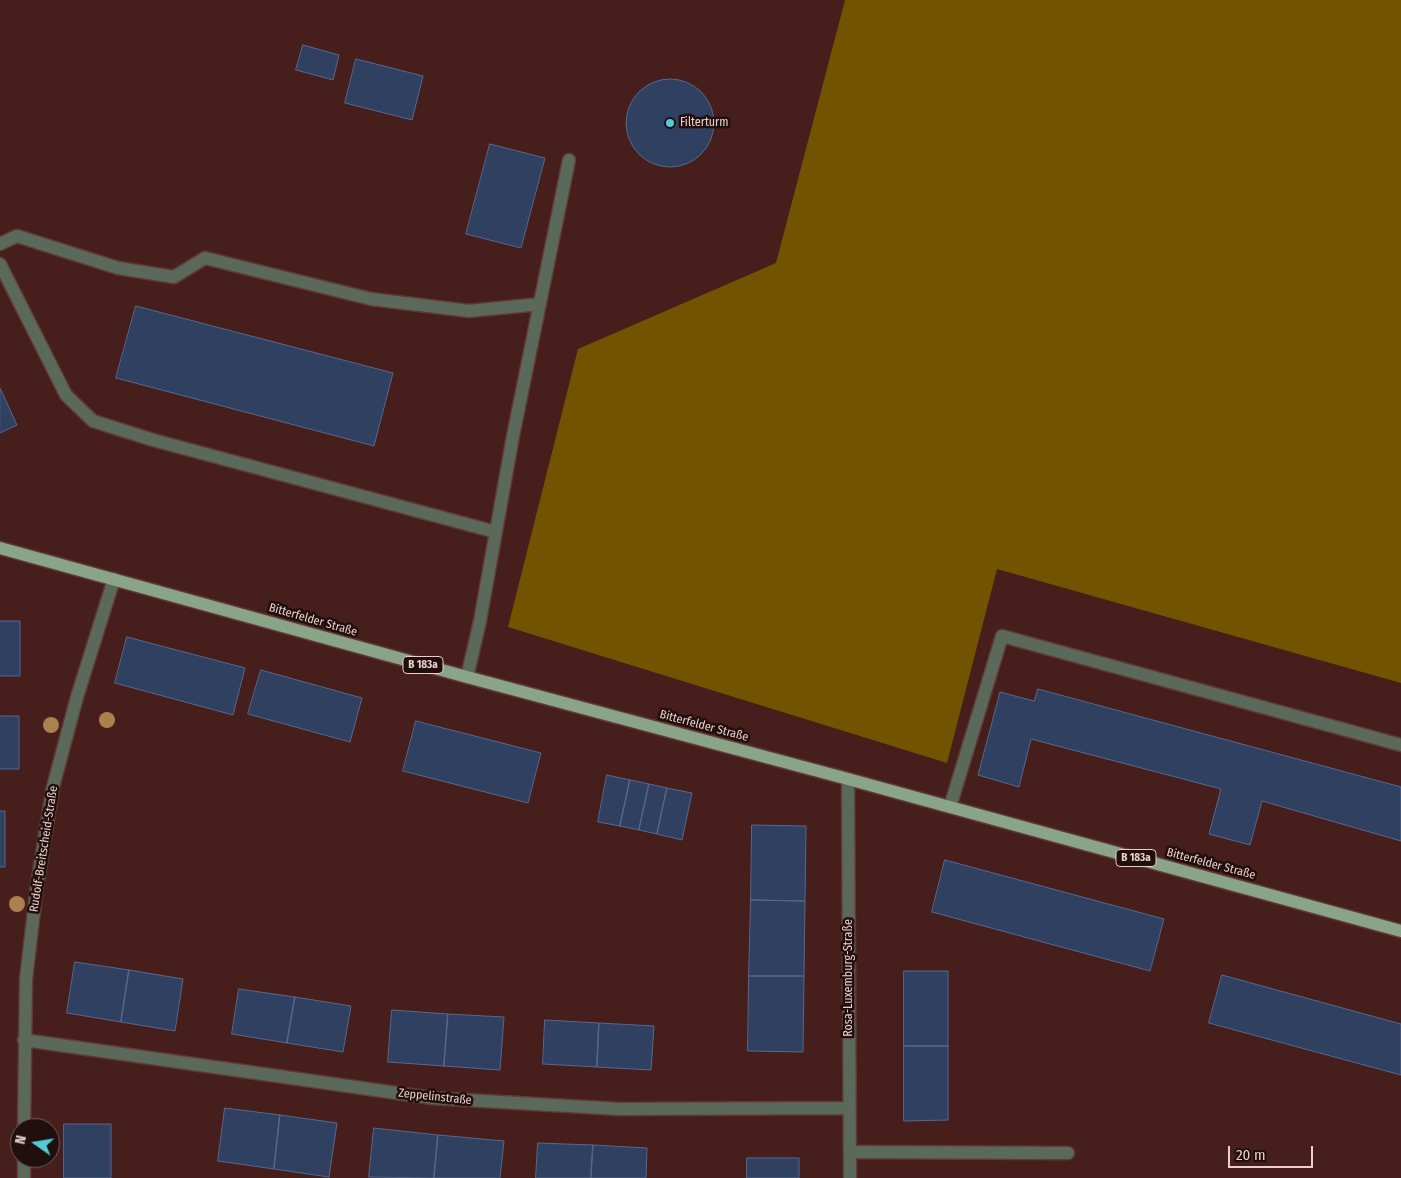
<!DOCTYPE html>
<html>
<head>
<meta charset="utf-8">
<style>
	body { margin:0 }
	#map { position:relative; width:1401px; height:1178px; overflow:hidden; background:#461e1c; font-family:"Fira Sans Condensed",sans-serif }
	canvas { display:block }
	.north { position:absolute; left:10px; top:1118px; width:50px; height:50px; box-sizing:border-box; background:#200f0d; border:1px solid #715c5a; border-radius:50%; rotate:283deg; font-size:14px; font-weight:700; line-height:20px; text-align:center; color:#eacfcd }
	.north::after { content:''; display:block; margin:auto; width:18px; height:22px; background:#52cbd7; clip-path:polygon(50% 0,100% 100%,50% 72%,0 100%) }
	.scale { position:absolute; left:1228px; top:1146px; width:85px; height:22px; box-sizing:border-box; border:2px solid #eacfcd; border-top:0; padding-left:6px; font-size:15px; line-height:18px; white-space:nowrap; color:#eacfcd; -webkit-text-stroke:4px #200f0d; paint-order:stroke }
</style>
</head>
<body>
<div id="map">
<canvas width="1401" height="1178"></canvas>
<div class="north">N</div>
<div class="scale">20 m</div>
</div>
<script>
const ctx = document.querySelector('canvas').getContext('2d');
ctx.lineJoin = 'round';
function fillPath(path, color) { ctx.fillStyle = color; ctx.fill(path, 'evenodd'); }
function trace(path, color, width, dash) { ctx.strokeStyle = color; ctx.lineWidth = width; ctx.lineCap = dash ? 'butt' : 'round'; ctx.setLineDash(dash || []); ctx.stroke(path); }
function label(font, color, halo, rows, align = 'center') {
  ctx.font = font + ' "Fira Sans Condensed",sans-serif'; ctx.lineWidth = 5; ctx.setLineDash([]); ctx.textBaseline = 'middle'; ctx.strokeStyle = halo; ctx.fillStyle = color; for (const [text, x, y, turn = 0] of rows) {
    ctx.save(); ctx.translate(x, y); ctx.rotate((+turn || 0) * Math.PI / 180); ctx.textAlign = isNaN(turn) ? turn : align; if (halo) ctx.strokeText(text, 0, 0); ctx.fillText(text, 0, 0); ctx.restore();
  }
}
fillPath(new Path2D(`
	M845 0H1401V683L997 569 947 763 508 627 578 349 776 263Z`), '#715300');
const building = new Path2D(`
	M303 45 339 55 333 80 296 70Z
	M356 59 423 76 412 120 345 103Z
	M626 123a44 44 0 1 1 88 0a44 44 0 1 1-88 0Z
	M490 144 545 158 521 248 466 234Z
	M136 306 393 373 374 446 116 378Z
	M0 388 17 425 0 433Z
	M0 621H20V676H0Z
	M127 637 245 668 233 715 115 683Z
	M261 670 362 698 350 742 248 714Z
	M1038 689 1401 787V841L1262 801 1250 845 1209 834 1221 789 1031 739 1019 787 978 775 1000 692 1034 701Z
	M0 716H19V769H0Z
	M416 721 541 753 528 803 403 771Z
	M607 775 630 780 620 826 598 822Z
	M630 780 649 784 639 830 620 826Z
	M649 784 667 788 657 834 639 830Z
	M667 788 692 793 682 840 657 834Z
	M0 811H5V867H0Z
	M752 825 806 826 805 901 751 900Z
	M945 860 1164 919 1150 971 932 912Z
	M751 900 805 901 804 976H749Z
	M75 962 129 970 121 1022 67 1013Z
	M129 970 183 979 175 1031 121 1022Z
	M904 971H948V1046H904Z
	M1222 975 1401 1024V1075L1209 1023Z
	M749 976H804L803 1052 748 1051Z
	M239 989 295 997 287 1043 232 1034Z
	M295 997 351 1006 343 1052 287 1043Z
	M392 1010 448 1014 444 1066 388 1062Z
	M448 1014 504 1017 500 1070 444 1066Z
	M545 1020 599 1023 597 1067 543 1064Z
	M599 1023 654 1026 651 1070 597 1067Z
	M904 1046H948V1120L904 1121Z
	M225 1108 280 1115 274 1169 218 1161Z
	M280 1115 337 1123 329 1177 274 1169Z
	M64 1124H111V1178H64Z
	M374 1128 438 1135 434 1178 369 1177Z
	M438 1135 504 1141 500 1178H434Z
	M538 1143 593 1145 591 1178H536Z
	M593 1145 647 1148 646 1178H591Z
	M747 1158H799V1178H747Z`);
fillPath(building, '#2f4061');
trace(building, '#57688d', 1);
const service = new Path2D(`
	M0 244 17 236 118 268 174 277 205 258 371 299 469 311 540 304
	M0 264 66 395 93 421 153 440 496 532
	M467 677 480 621 513 436 569 160
	M950 807 1002 636 1401 745
	M850 1152 1068 1153`);
const minor = new Path2D(`
	M848 779 850 1178
	M24 1040 432 1098 620 1109 849 1108
	M24 1128 26 979 37 885 53 787 77 697 114 579
	M24 1158V1178`);
const primary = new Path2D(`
	M0 548 467 677 848 779 1401 931`);
trace(service, '#603a38', 15);
trace(minor, '#603a38', 15);
trace(primary, '#603a38', 15);
trace(service, '#5b695a', 12);
trace(minor, '#5b695a', 12);
trace(primary, '#89a487', 12);
ctx.fillStyle = '#ab814f';
for (const [x, y] of [
	[107,720],
	[51,725],
	[17,904]
]) { ctx.beginPath(); ctx.arc(x, y, 8, 0, 2 * Math.PI); ctx.fill(); }
for (const [x, y, r, color] of [
	[670,123,5,"#52cbd7"]
]) { const dot = new Path2D(); dot.arc(x, y, r, 0, 2 * Math.PI); ctx.fillStyle = color; ctx.fill(dot); trace(dot, '#200f0d', 2); }
for (const [x, y, w] of [
	[423,665,40],
	[1136,858,40]
]) { const box = new Path2D(); box.roundRect(x - w / 2, y - 8.5, w, 17, 4); ctx.fillStyle = '#200f0d'; ctx.fill(box); trace(box, '#eacfcd', 1); }
label('bold 11px', '#eacfcd', null, [
	["B 183a",423,665],
	["B 183a",1136,858]
]);
label('12px', '#eacfcd', '#200f0d', [
	["Filterturm",680,123]
], 'left');
label('12px', '#eacfcd', '#200f0d', [
	["Bitterfelder Straße",313,620,16],
	["Bitterfelder Straße",704,726,15],
	["Rudolf-Breitscheid-Straße",44,849,-81],
	["Bitterfelder Straße",1211,864,15],
	["Rosa-Luxemburg-Straße",849,978,-90],
	["Zeppelinstraße",435,1097,6]
]);
</script>
</body>
</html>
